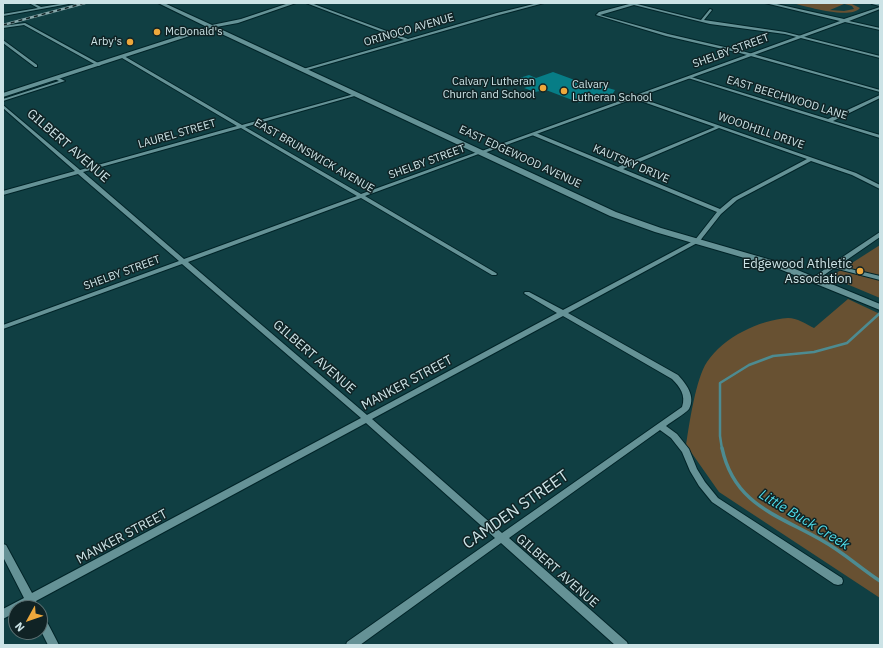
<!DOCTYPE html>
<html>
<head>
<meta charset="utf-8">
<style>
	body { margin:0 }
	#map { position:relative; width:883px; height:648px; overflow:hidden; background:#103f43; font-family:"IBM Plex Sans",sans-serif }
	canvas { display:block }
	.frame { position:absolute; inset:0; border:4px solid #cce3e6; pointer-events:none }
	.north { position:absolute; left:8px; top:600px; width:40px; height:40px; box-sizing:border-box; background:#102325; border:1px solid #5b7072; border-radius:50%; rotate:230deg; font-size:11px; font-weight:700; line-height:16px; text-align:center; color:#cce3e6 }
	.north::after { content:''; display:block; margin:auto; width:14px; height:18px; background:#eea83c; clip-path:polygon(50% 0,100% 100%,50% 72%,0 100%) }
</style>
</head>
<body>
<div id="map">
<canvas width="883" height="648"></canvas>
<div class="frame"></div>
<div class="north">N</div>
</div>
<script>
const ctx = document.querySelector('canvas').getContext('2d');
ctx.lineJoin = 'round';
function fillPath(path, color) { ctx.fillStyle = color; ctx.fill(path, 'evenodd'); }
function trace(path, color, width, dash) { ctx.strokeStyle = color; ctx.lineWidth = width; ctx.lineCap = dash ? 'butt' : 'round'; ctx.setLineDash(dash || []); ctx.stroke(path); }
function label(font, color, halo, rows, align = 'center') {
  ctx.font = font + ' "IBM Plex Sans",sans-serif'; ctx.lineWidth = 3; ctx.setLineDash([]); ctx.textBaseline = 'middle'; ctx.strokeStyle = halo; ctx.fillStyle = color; for (const [text, x, y, turn = 0] of rows) {
    ctx.save(); ctx.translate(x, y); ctx.rotate((+turn || 0) * Math.PI / 180); ctx.textAlign = isNaN(turn) ? turn : align; if (halo) ctx.strokeText(text, 0, 0); ctx.fillText(text, 0, 0); ctx.restore();
  }
}
fillPath(new Path2D(`
	M792 3H838L844 4 830 10 844 11 854 9 852 6 841 3H850L860 8C850 20 805 6 792 3Z
	M880 245V298L830 277Z
	M848 299 880 314V598L719 492 686 445C689 424 696 378 707 362 724 337 759 320 788 318 797 318 806 324 814 328Z`), '#685132');
trace(new Path2D(`
	M722 449 720 436V383L749 365 773 356 814 352 847 343 880 313`), '#4d8b91', 2.5);
trace(new Path2D(`
	M722 448C734 505 778 515 823 541 843 552 860 568 880 581`), '#4d8b91', 3.5);
fillPath(new Path2D(`
	M553 72 591 86H601L615 90 612 95 580 103 546 90 535 92 524 88 533 85 516 79 529 75 536 78Z`), '#077d86');
const minor = new Path2D(`
	M29 3H33L41 7 66 3H74L3 16V14L38 8Z
	M306 3H311L408 39 497 13 538 3H544L499 15 304 71H303V69L404 40Z
	M633 3H639L637 4 701 20 710 9 712 10 704 20 785 32 880 56V58L785 34 710 24 634 5 600 15 668 34 742 51 880 90V92L740 53 666 36 596 15 599 12Z
	M871 3 880 4V6L872 4Z
	M25 23 100 64 101 65 98 66 24 25 3 28V26Z
	M3 40 37 65V67H35L3 43Z
	M122 56H124L242 125 358 93V95L245 127 361 194 480 151 484 152 365 196 496 273 497 274 496 275H492L361 198 188 262 367 415 557 313 525 294 524 293 525 292H529L563 310 695 240 717 212 532 135V133H536L618 167 715 127 632 98V96H634L856 173 880 185V189L852 175 811 161 737 200 721 214 699 242 568 313 678 375C686 384 696 396 689 409 685 414 672 421 666 426L677 434 689 449 697 469 705 482 718 498 842 578 843 581 842 584 838 585 834 584 712 502 699 486 690 471 682 452 671 438 660 430 509 538 627 642 628 645H615L501 543 360 645H346L347 642 495 538 366 423 36 601 39 608H29L28 606 24 608H16V612L3 619V609L24 598 3 557V544L6 545 32 593 361 418 182 264 3 329V325L179 261 78 174 3 195V191L75 171 3 108V105L80 170 237 126 122 58ZM241 128 357 196 184 259 83 172ZM719 128 807 159 733 198 720 209 623 169ZM563 316 672 379C680 387 686 395 682 407L502 533 372 419Z
	M688 76 828 119 880 95V98L833 121 880 135V138L688 78Z
	M55 77H57L65 81 3 101V99L59 81 55 79Z
	M880 232V237L838 266 880 276V280L834 268 817 280H813L812 279 813 278 829 266 830 265 832 264Z
	M40 614 44 616 59 645H48L40 629Z`);
const tertiary = new Path2D(`
	M765 3H772L844 19 880 7V9L849 21 880 28V30L845 22 484 153 479 152 840 21Z`);
const secondary = new Path2D(`
	M158 3H164L212 25 241 19 289 3H296L238 23 216 27 616 212 661 228 778 262 880 304V310L772 266 655 232 610 216 211 29 3 97V93L207 27Z`);
trace(minor, '#012428', 2);
trace(tertiary, '#012428', 2);
trace(secondary, '#012428', 2);
fillPath(minor, '#659296');
fillPath(tertiary, '#659296');
fillPath(secondary, '#659296');
const rail = new Path2D(`
	M3 25 85 3`);
trace(rail, '#87a7aa', 2.5);
trace(rail, '#102325', 1.5, [4]);
for (const [x, y, r, color] of [
	[157,32,4,"#eea83c"],
	[130,42,4,"#eea83c"],
	[543,88,4,"#eea83c"],
	[564,91,4,"#eea83c"],
	[860,271,4,"#eea83c"]
]) { const dot = new Path2D(); dot.arc(x, y, r, 0, 2 * Math.PI); ctx.fillStyle = color; ctx.fill(dot); trace(dot, '#102325', 1.5); }
label('11px', '#cce3e6', '#102325', [
	["ORINOCO AVENUE",409,30,-16],
	["SHELBY STREET",731,51,-20],
	["EAST BEECHWOOD LANE",787,98,17],
	["WOODHILL DRIVE",761,131,19],
	["LAUREL STREET",177,134,-16],
	["EAST BRUNSWICK AVENUE",314,156,30],
	["EAST EDGEWOOD AVENUE",520,157,25],
	["SHELBY STREET",427,162,-20],
	["KAUTSKY DRIVE",631,164,23],
	["SHELBY STREET",122,273,-20]
]);
label('11px', '#cce3e6', '#102325', [
	["McDonald's",165,32],
	["Arby's",122,42,"right"],
	["Calvary Lutheran",535,82,"right"],
	["Church and School",535,95,"right"],
	["Calvary",572,85],
	["Lutheran School",572,98]
], 'left');
label('13px', '#cce3e6', '#102325', [
	["GILBERT AVENUE",68,146,41],
	["GILBERT AVENUE",314,357,41],
	["MANKER STREET",407,383,-28],
	["MANKER STREET",122,537,-28],
	["GILBERT AVENUE",557,571,41]
]);
label('13px', '#cce3e6', '#102325', [
	["Edgewood Athletic",852,264],
	["Association",852,279]
], 'right');
label('italic 14px', '#50ddea', '#102325', [
	["Little Buck Creek",804,520,31]
]);
label('16px', '#cce3e6', '#102325', [
	["CAMDEN STREET",516,510,-35]
]);
</script>
</body>
</html>
